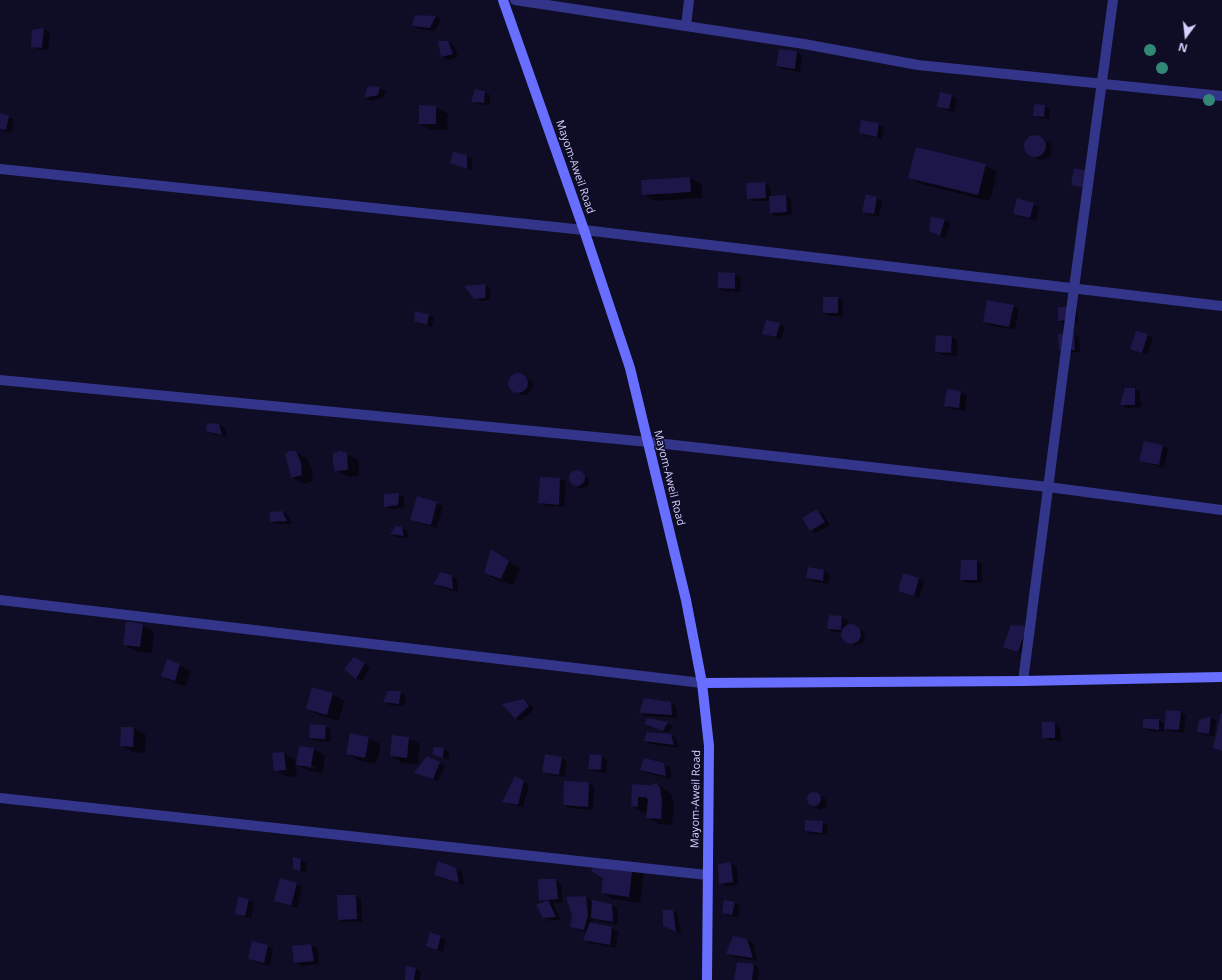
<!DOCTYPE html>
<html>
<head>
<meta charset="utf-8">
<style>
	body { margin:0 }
	#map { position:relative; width:1222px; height:980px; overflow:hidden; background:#0f0c25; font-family:"Open Sans",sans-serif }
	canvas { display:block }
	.north { position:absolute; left:1166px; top:16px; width:40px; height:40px; -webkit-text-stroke:3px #0f0c25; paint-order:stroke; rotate:195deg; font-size:11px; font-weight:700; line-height:16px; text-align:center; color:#d3d1ff }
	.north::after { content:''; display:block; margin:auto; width:14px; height:18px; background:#d3d1ff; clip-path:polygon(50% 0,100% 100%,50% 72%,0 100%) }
</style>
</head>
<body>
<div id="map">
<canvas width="1222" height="980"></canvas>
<div class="north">N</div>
</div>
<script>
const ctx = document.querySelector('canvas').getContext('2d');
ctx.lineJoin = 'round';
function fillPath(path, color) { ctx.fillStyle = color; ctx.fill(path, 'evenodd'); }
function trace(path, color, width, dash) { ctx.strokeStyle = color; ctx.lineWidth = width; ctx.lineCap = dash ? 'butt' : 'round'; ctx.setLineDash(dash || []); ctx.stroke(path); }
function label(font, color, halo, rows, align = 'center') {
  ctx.font = font + ' "Open Sans",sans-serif'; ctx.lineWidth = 3; ctx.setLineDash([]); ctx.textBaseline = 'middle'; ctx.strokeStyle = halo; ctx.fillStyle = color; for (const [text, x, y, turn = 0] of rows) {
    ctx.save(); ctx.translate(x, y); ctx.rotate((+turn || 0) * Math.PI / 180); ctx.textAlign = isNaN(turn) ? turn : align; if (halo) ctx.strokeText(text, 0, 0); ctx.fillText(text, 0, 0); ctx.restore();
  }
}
fillPath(new Path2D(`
	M436 16 441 20 435 31 419 29 413 26Z
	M44 29 50 32 48 50 38 49 32 46 33 31Z
	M448 42 454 45 458 57 448 60 442 57Z
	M779 50 797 52 802 55 800 72 783 69 777 66Z
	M369 88H380L386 91 383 98 370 101 365 98Z
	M484 92 490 95V105L478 104 472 101Z
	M952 96 957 99 954 112 943 109 938 106Z
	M420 106 436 107 448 114 447 130H431L420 124Z
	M1044 106 1050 109 1049 119 1039 118 1034 115Z
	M0 114 9 117 14 120 11 133 0 130Z
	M879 124 884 127 882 139 866 136 860 133Z
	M1036 135 1050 143 1052 151 1049 158 1040 160 1027 153 1025 145 1029 138Z
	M467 156 472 159V171L451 163Z
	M985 165 997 172 990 201 921 184 910 177Z
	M690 178 702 184V198L654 201 643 194 642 180Z
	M764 183 770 186 771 196H786L791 199 792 215 776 216 771 213 770 201H754L748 198Z
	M877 198 882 201 879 217 869 215 863 211Z
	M1033 204 1039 207 1036 220 1020 217 1014 214Z
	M932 218 945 220 950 223 945 239 930 231Z
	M719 273 735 274 741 277 740 292 724 291 719 288Z
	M485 285 491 288 490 300 481 301 475 298Z
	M838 298 843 301V316H829L824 313Z
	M1013 306 1019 309 1015 330 989 325 984 322Z
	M1072 308 1077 311 1078 323 1065 324 1059 321Z
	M429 315 434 318 432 327 421 324 415 321Z
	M779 324 785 327 781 340 769 336 763 333Z
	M1074 334 1079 337 1080 352 1065 353 1060 350Z
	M1147 335 1153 338 1147 355 1132 349Z
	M952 337 957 340V356L942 355 936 352Z
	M518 374 530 380 532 382 533 388 527 395H521L511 388 510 380 513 375Z
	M1135 389 1140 392 1141 407 1127 408 1121 404Z
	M948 390 961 392 967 395 965 411 951 409 946 406Z
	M219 425 225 428 227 437 213 434 207 430Z
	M1163 446 1168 449 1164 468 1146 463 1140 460Z
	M296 452 308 459 312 471 313 481 304 484 292 477Z
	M347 454 359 461V476L348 477 336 470Z
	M576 472 588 478 589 482 588 486 582 489 572 483 570 478 572 474Z
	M541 478 560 479 566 482 564 507 545 506 539 503Z
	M398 494 404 497V508L391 509 385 506Z
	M418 497 437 503 443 506 437 528 417 522 412 519Z
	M817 510 823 514 830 525 816 533 811 530Z
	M282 512 288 515 292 524H276L270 521Z
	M402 528 407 531 409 538 396 537 391 534Z
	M503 557 520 569 513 585 497 580 485 573Z
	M976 561 982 564V583H967L961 579Z
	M809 568 824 571 830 574 828 584 813 581 807 578Z
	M451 576 457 579 458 592 439 587 434 584Z
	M919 579 924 582 919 598 899 590Z
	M830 616 842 617 848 621 847 626 851 625 862 630 865 635 863 643 855 646 844 639 843 633 834 632 828 629Z
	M143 625 154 632 152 653 136 651 124 645Z
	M1026 627 1023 654 1005 646Z
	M354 658 370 667 362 681 356 678Z
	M179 665 191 671 186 686 174 683 162 676Z
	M400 692 406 696 405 706 390 705 384 702Z
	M332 694 344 701 339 721 319 715 307 709Z
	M524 700 529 703 534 709 521 721 515 718Z
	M671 702 676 706 677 718 645 716 640 713Z
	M1181 712 1186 715 1184 733 1170 731 1164 728V732L1150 731 1144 727 1158 720 1165 724Z
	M1211 717 1216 721 1214 736 1204 735 1198 732Z
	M648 719 667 723 673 726 668 733 646 724Z
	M1055 723 1060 727 1061 741 1048 740 1043 737Z
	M325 726 331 729 330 742 316 741 310 738Z
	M121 728H134L146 735 145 753 132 752 121 745Z
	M351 734 369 738 381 745 376 764 358 760 347 753Z
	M671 735 676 738 679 748 650 744 645 741Z
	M408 738 420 744 418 764 402 763 391 756Z
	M314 749 325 755 323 773 309 771 297 764ZM308 766 316 767V769L308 768Z
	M444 749 449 752V760L433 754Z
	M283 753 295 760 297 776 287 777 275 770Z
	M601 756 607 759 606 773 595 772 590 768Z
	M562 758 567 761 565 777 549 775 543 771Z
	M439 763 445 766 438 781 415 773Z
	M664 764 670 767 671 779 647 773 641 770Z
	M515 777 529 785 523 807 508 804 503 801Z
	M589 783 594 787 593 810 569 808 564 805Z
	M656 784 668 791 672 795 674 808 672 825 659 824 647 817V813H643L632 806 633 785 649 787Z
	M814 793 825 798 827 803 825 808 820 810 810 804 808 799 810 794Z
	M822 822 828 826 827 835 811 834 806 831Z
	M294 858 301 860 307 863 305 873 294 868Z
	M599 861 644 872 640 903 613 899 602 892 604 878Z
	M731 863 737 867 738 885 726 886 720 883Z
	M456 869 462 872 464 885 440 878 435 875Z
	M556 880 561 884 563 902 553 903 560 920 549 921 544 917V903L540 900Z
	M297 884 302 887 297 908 281 904 276 901Z
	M356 896 361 899 362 922H344L339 919Z
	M586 897 591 901 611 905 617 908 618 925 598 921 594 918 592 923 612 928 618 931 616 948 590 943 585 940 587 932 577 929 571 926 573 915Z
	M248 900 254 903 251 918 241 916 236 913Z
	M734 902 740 906 738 917 728 916 723 912Z
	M673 911 678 914 681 934 669 929Z
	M441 937 446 940 443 952 427 946Z
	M747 940 753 943 757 961 733 957 727 954Z
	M311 945 317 948 319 964 301 966 295 962 293 947Z
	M268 946 273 949 270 966 255 962 249 959Z
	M754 965 759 968 758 980H735Z
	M416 969 421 972 420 980H407Z`), '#0007');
fillPath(new Path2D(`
	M415 15 436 16 430 28 412 26Z
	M44 28 42 48 31 47 32 30Z
	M438 41H448L453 54 441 57Z
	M779 49 797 51 795 69 776 66Z
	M368 86 380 87 378 95 364 98Z
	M475 89 485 91 484 103 471 102Z
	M940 92 952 95 949 109 937 107Z
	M1034 104 1045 105 1044 117 1033 116Z
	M419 105 436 106V124H419Z
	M0 113 9 116 6 130 0 129Z
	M861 120 879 123 877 137 859 133Z
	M1024 146a11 11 0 1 1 22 0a11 11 0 1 1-22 0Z
	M916 147 986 164 978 195 908 178Z
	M453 152 467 155V169L450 163Z
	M1074 168 1089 171 1086 188 1071 185Z
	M690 177 691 192 642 195 641 180Z
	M765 182 766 198 747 199 746 183Z
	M866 194 877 197 874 214 862 212Z
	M786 195 787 212 770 213 769 196Z
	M1017 198 1034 203 1030 218 1013 214Z
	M931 217 945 219 940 236 929 231Z
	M718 272 735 273V289L718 288Z
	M486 284 485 298 474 299 464 286Z
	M823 297H838V313H823Z
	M987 300 1014 305 1009 327 983 322Z
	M1058 307H1072L1073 320 1058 321Z
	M415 311 429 314 427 325 414 321Z
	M766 320 780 323 776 337 762 334Z
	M1136 331 1148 334 1142 353 1130 349Z
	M1074 333 1075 350H1059L1058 334Z
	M936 335 952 336 951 353 935 352Z
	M508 383a10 10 0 1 1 20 0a10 10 0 1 1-20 0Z
	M1125 388H1135V405H1120Z
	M947 389 961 391 959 408 944 406Z
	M207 423 219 424 222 435 206 431Z
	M1144 441 1163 445 1159 465 1139 461Z
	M289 451H296L301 463 302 475 291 478 285 454Z
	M340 451 347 453 348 470 335 471 333 464V453Z
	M569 478a8 8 0 1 1 16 0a8 8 0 1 1-16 0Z
	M540 477 560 478 559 505 538 503Z
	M399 493 398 505 384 507V494Z
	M417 496 437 502 431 525 410 520Z
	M817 509 825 522 810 531 802 518Z
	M282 511 287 521 269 522 270 512Z
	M396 526 402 527 404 536 390 534Z
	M491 549 509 561 501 579 484 573Z
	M961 560H977V580H960Z
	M808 567 824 570 823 581 806 578Z
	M441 572 452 575 453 589 433 584Z
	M903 573 919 578 914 596 898 591Z
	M829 615 842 616 841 630 827 629Z
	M126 621 143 624 140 647 123 645Z
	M841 634a10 10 0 1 1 20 0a10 10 0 1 1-20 0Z
	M1011 625 1027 626 1018 652 1003 647Z
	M354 657 365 663 356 679 344 669Z
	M167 659 180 664 175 681 161 676Z
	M312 687 333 693 327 715 306 709Z
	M388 691H401L399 704 383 702Z
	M644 698 671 702 672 715 639 713Z
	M524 699 529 706 515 719 502 704Z
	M1166 710 1181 711 1179 730 1164 729Z
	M1221 713H1222V751L1213 748Z
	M1211 716 1209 734 1197 732 1199 720Z
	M647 718 668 722 663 731 645 724Z
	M1143 719H1159V730L1143 728Z
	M1042 722H1055V738H1042Z
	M310 724 326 725 325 739 309 738Z
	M121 727H134L133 747 120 746Z
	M647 732 671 734 674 745 644 741Z
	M350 733 369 737 365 758 346 754Z
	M392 735 409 737 407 758 390 756Z
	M299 746 314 748 311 767 296 765Z
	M434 747 444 748 443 758 432 754Z
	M284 752 286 770 274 771 272 753Z
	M545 754 562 757 559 775 542 772Z
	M590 754 602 755 601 770 588 769Z
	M427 756 440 762 433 779 414 773Z
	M644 758 664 763 666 776 640 770Z
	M515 776 524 781 518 805 502 802Z
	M564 781 589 782 588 807 563 805Z
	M656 783 660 788 662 801 661 819 646 818 648 800 646 797H638V807L631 806 632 784 648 785V786Z
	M807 799a7 7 0 1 1 14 0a7 7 0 1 1-14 0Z
	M805 820 823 821 822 833 805 831Z
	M293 857 301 859 300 871 293 869Z
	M598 860 633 865 629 897 601 893 603 878 591 871Z
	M438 861 456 868 459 883 434 875Z
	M731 862 733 882 719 884 718 864Z
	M280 878 297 883 291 906 274 901Z
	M538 879H556L558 899 548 900 556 917 543 918 536 905 548 900 539 901Z
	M337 895H356L357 919 338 920Z
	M586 896 588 915 584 930 570 927 572 915 566 897Z
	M238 897 249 899 245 916 235 914Z
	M592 900 612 904 613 922 591 918Z
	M724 900 735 902 732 915 722 913Z
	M663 910H673L676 932 663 926Z
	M590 922 612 927 610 945 583 940Z
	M430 932 441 936 437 950 426 946Z
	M733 936 747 939 753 958 726 954Z
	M252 941 268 945 264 963 248 959Z
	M311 944 314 961 294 963 292 946Z
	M737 962 754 964 752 980H734Z
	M406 966 416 968 414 980H405Z`), '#1d1648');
trace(new Path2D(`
	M515 0 804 44 918 65 1222 96
	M686 26 689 0
	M0 169 584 230 1222 306
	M0 380 648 442 1048 487 1222 510
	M0 600 702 683
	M1023 681 1074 288 1113 0
	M0 798 707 875`), '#323589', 10);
trace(new Path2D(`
	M503 0 584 230 630 368 686 600 702 683 709 746 707 980
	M702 683 1023 681 1222 677`), '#686eff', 10);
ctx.fillStyle = '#338777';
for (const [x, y] of [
	[1150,50],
	[1162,68],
	[1209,100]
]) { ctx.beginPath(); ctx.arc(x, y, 6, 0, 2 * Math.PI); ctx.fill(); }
label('11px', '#d3d1ff', '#0f0c25', [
	["Mayom-Aweil Road",575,167,71],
	["Mayom-Aweil Road",669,478,76],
	["Mayom-Aweil Road",696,799,-89]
]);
</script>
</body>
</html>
